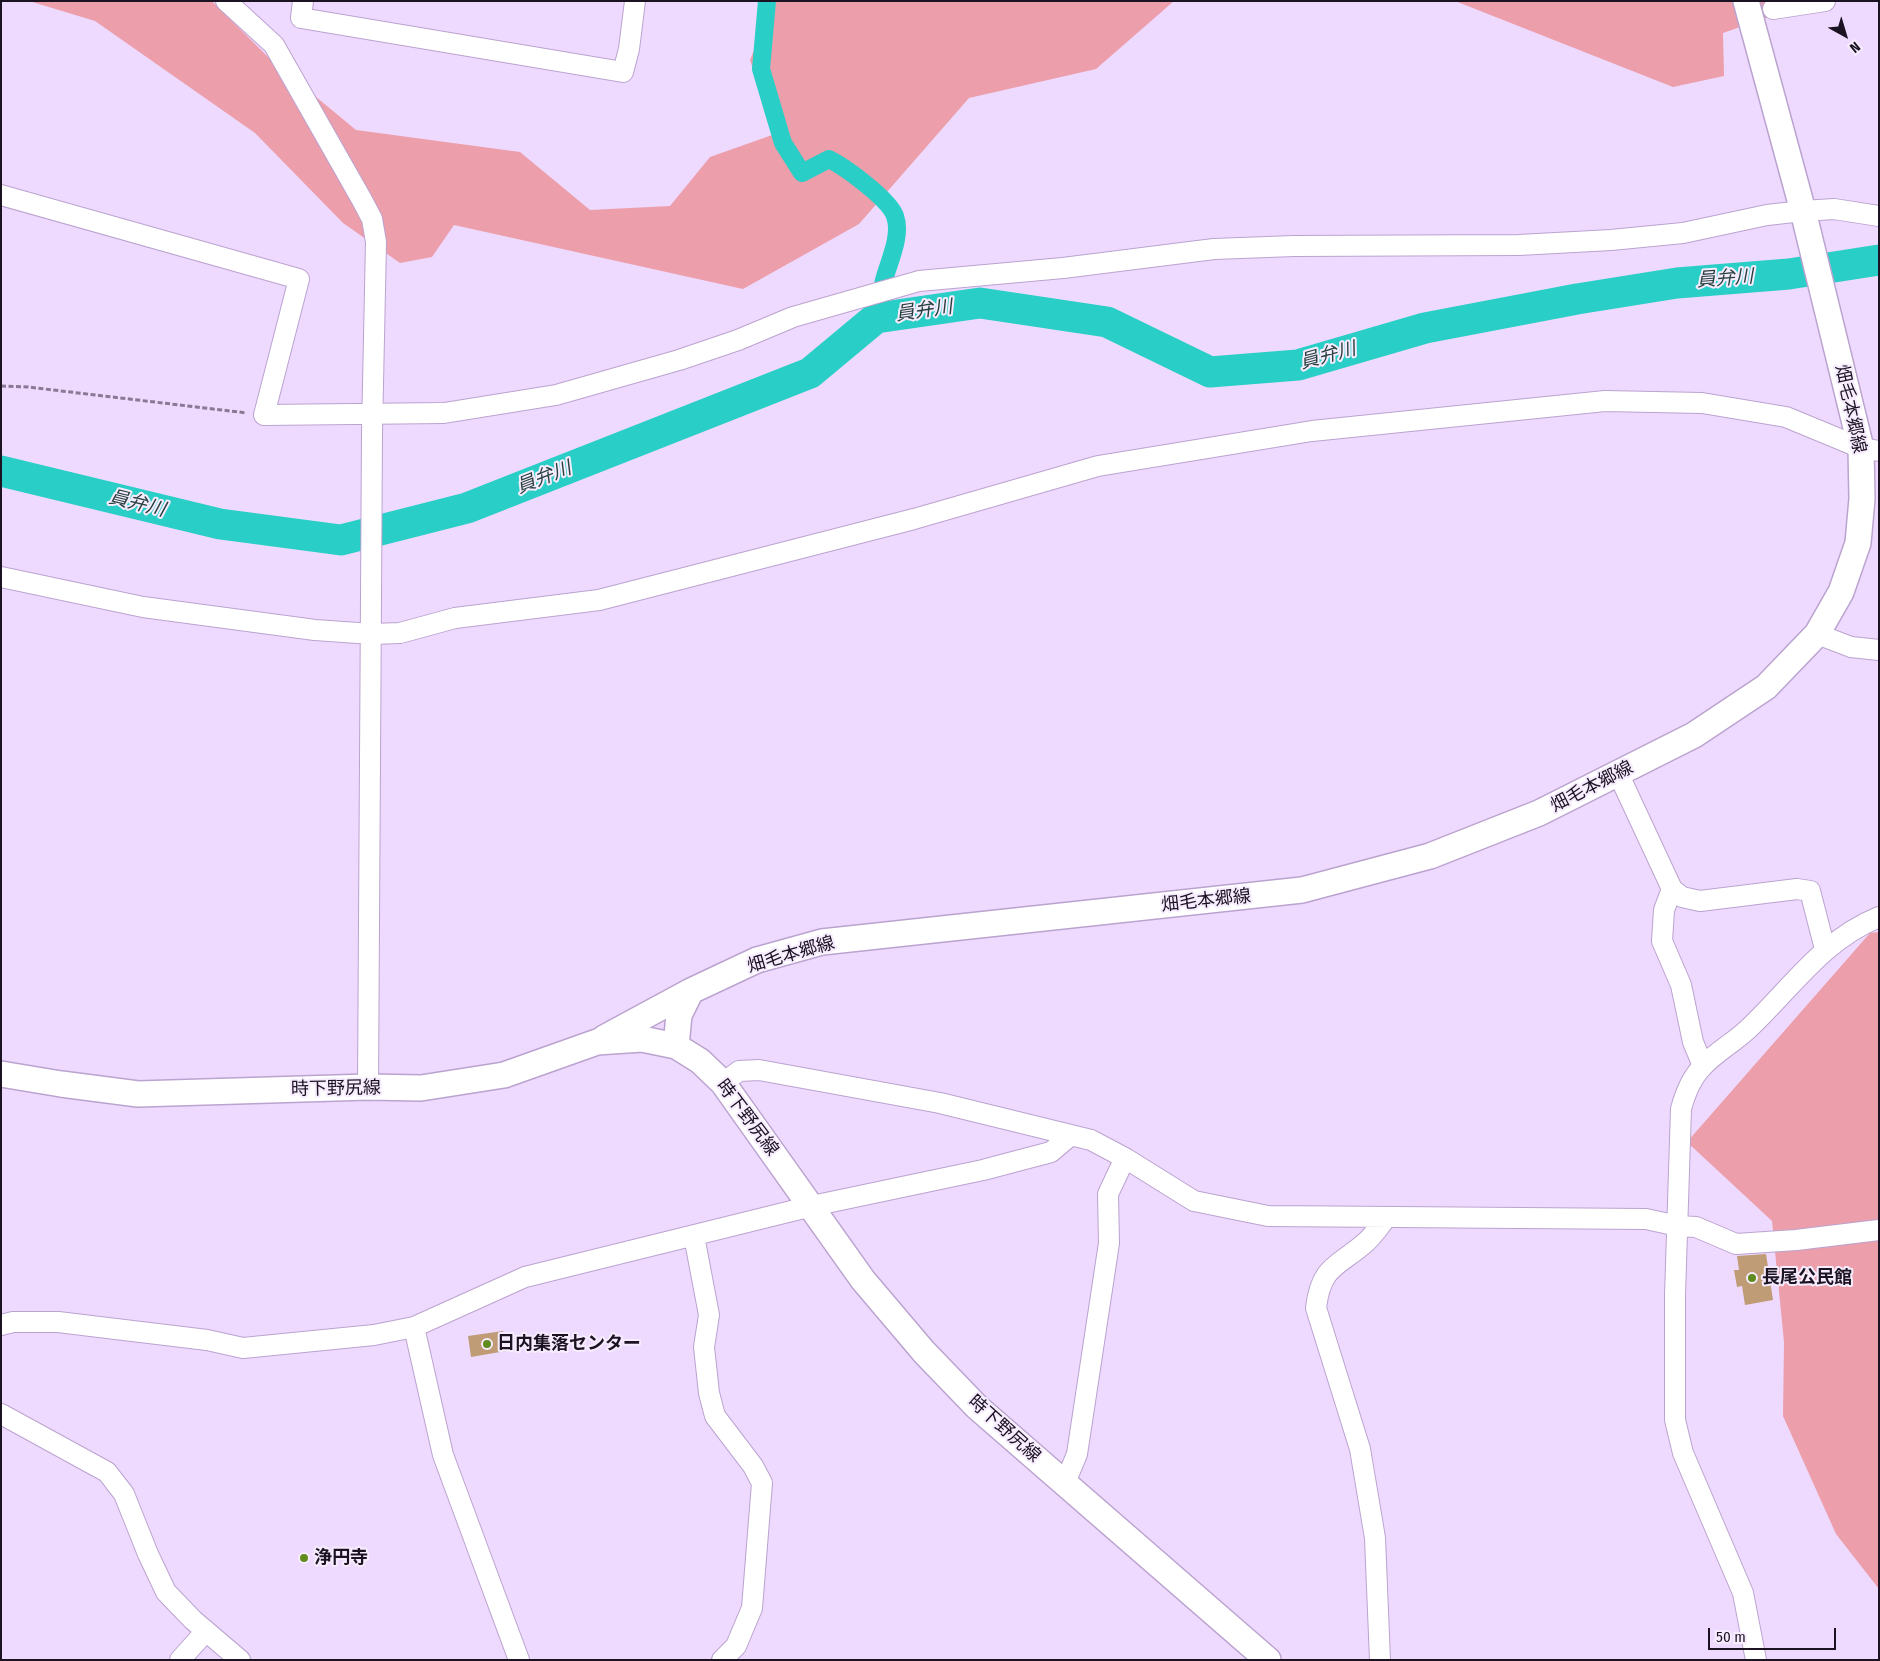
<!DOCTYPE html>
<html>
<head>
<meta charset="utf-8">
<style>
	body { margin:0 }
	#map { position:relative; width:1880px; height:1661px; overflow:hidden; background:#eedaff; font-family:"Fira Sans Condensed",sans-serif }
	canvas { display:block }
	.frame { position:absolute; inset:0; border:2px solid #1b1222; pointer-events:none }
	.north { position:absolute; left:1820px; top:10px; width:50px; height:50px; -webkit-text-stroke:4px #f6ecfe; paint-order:stroke; rotate:141deg; font-size:14px; font-weight:700; line-height:20px; text-align:center; color:#1b1222 }
	.north::after { content:''; display:block; margin:auto; width:18px; height:22px; background:#1b1222; clip-path:polygon(50% 0,100% 100%,50% 72%,0 100%) }
	.scale { position:absolute; left:1708px; top:1628px; width:128px; height:22px; box-sizing:border-box; border:2px solid #1b1222; border-top:0; padding-left:6px; font-size:15px; line-height:18px; white-space:nowrap; color:#1b1222; -webkit-text-stroke:4px #f6ecfe; paint-order:stroke }
</style>
</head>
<body>
<div id="map">
<canvas width="1880" height="1661"></canvas>
<div class="frame"></div>
<div class="north">N</div>
<div class="scale">50 m</div>
</div>
<script>
const ctx = document.querySelector('canvas').getContext('2d');
ctx.lineJoin = 'round';
function fillPath(path, color) { ctx.fillStyle = color; ctx.fill(path, 'evenodd'); }
function trace(path, color, width, dash) { ctx.strokeStyle = color; ctx.lineWidth = width; ctx.lineCap = dash ? 'butt' : 'round'; ctx.setLineDash(dash || []); ctx.stroke(path); }
function label(font, color, halo, rows, align = 'center') {
  ctx.font = font + ' "Fira Sans Condensed","Noto Sans JP",sans-serif'; ctx.lineWidth = 4; ctx.setLineDash([]); ctx.textBaseline = 'middle'; ctx.strokeStyle = halo; ctx.fillStyle = color; for (const [text, x, y, turn = 0] of rows) {
    ctx.save(); ctx.translate(x, y); ctx.rotate((+turn || 0) * Math.PI / 180); ctx.textAlign = isNaN(turn) ? turn : align; if (halo) ctx.strokeText(text, 0, 0); ctx.fillText(text, 0, 0); ctx.restore();
  }
}
fillPath(new Path2D(`
	M29 1H212L269 58 356 130 520 152 590 210 670 206 710 157 775 134 750 60 774 1H1174L1096 69 969 98 859 224 743 289 454 225 432 257 400 263 343 223 255 133 95 21Z
	M1455 1H1814L1723 33 1724 76 1673 87Z
	M1879 932V1589L1836 1534 1783 1416 1784 1342 1772 1221 1687 1142 1870 933Z`), '#ec9eaa');
trace(new Path2D(`
	M767 1 761 69 783 143 802 173 829 159C845 167 889 199 895 216 902 236 889 261 884 280 881 293 879 305 876 318`), '#29cec6', 18);
trace(new Path2D(`
	M1 471 220 524 341 540 467 508 810 373 876 318 980 303 1107 322 1210 372 1298 365 1425 328 1577 299 1677 283 1789 274 1879 260`), '#29cec6', 31);
fillPath(new Path2D(`
	M1766 1254 1773 1300 1745 1305 1742 1286 1737 1287 1734 1270H1739L1737 1256Z
	M503 1331 506 1351 471 1357 468 1336Z`), '#bf9c75');
const minor = new Path2D(`
	M226 1 274 45 362 200 372 219 376 242 372 432 368 1087
	M303 1 301 18 623 72 629 49 635 1
	M1773 9 1825 1
	M1 195 299 279 264 415 444 413 556 395 679 360 738 340 793 317 919 281 1063 268 1214 249 1294 246 1519 245 1611 240 1683 233 1767 215 1803 211 1834 209 1879 216
	M1 577 143 607 315 630 372 634 400 633 455 618 599 600 914 519 1098 466 1312 431 1605 401 1702 403 1786 417 1861 448 1879 451
	M1817 634 1851 647 1879 650
	M1618 773 1672 889 1682 897 1700 901 1797 889 1810 891 1825 949
	M1672 889 1664 910 1662 941 1681 985 1693 1042 1703 1066
	M723 1083 739 1071 759 1070 940 1103 1091 1140 1125 1158 1194 1201 1268 1216 1646 1219 1678 1226 1696 1227 1736 1244 1796 1240 1879 1230
	M694 1236 709 1315 704 1347 709 1393 715 1416 753 1466 762 1483 752 1608 736 1646 722 1660
	M1 1325 13 1322H58L207 1340 243 1348 374 1335 414 1327 525 1277 812 1206 983 1170 1051 1152 1071 1135
	M414 1327 443 1455 519 1660
	M1 1414 107 1472 124 1494 148 1554 166 1592 193 1620 240 1660
	M1065 1483 1077 1454 1109 1243 1108 1194 1125 1158
	M180 1660 206 1631
	M1380 1660 1375 1538 1360 1449 1316 1308C1321 1265 1338 1267 1366 1242 1374 1235 1380 1225 1387 1217
	M1756 1660 1743 1593 1683 1453 1675 1420V1295L1681 1109C1685 1094 1691 1078 1703 1066 1716 1052 1733 1043 1747 1030 1791 989 1822 940 1879 917`);
const major = new Path2D(`
	M604 1038 691 991
	M676 1046 679 1015 691 991 757 960 822 942 1302 890 1430 856 1539 813 1694 735 1766 687 1817 634 1841 592 1858 543 1862 499 1861 448 1803 211 1746 1
	M1 1074 61 1084 138 1094 368 1087 421 1088 504 1075 597 1042 642 1039 676 1046 700 1061 723 1083 863 1280 924 1352 977 1407 1268 1660`);
trace(minor, '#bba3cf', 22);
trace(major, '#bba3cf', 28);
trace(new Path2D(`
	M1 386 28 387 247 413`), '#887994', 3, [5, 2.5]);
trace(minor, '#fff', 20);
trace(major, '#fff', 25);
for (const [x, y, r, color] of [
	[1752,1278,5,"#5f8c1d"],
	[487,1344,5,"#5f8c1d"],
	[304,1558,5,"#5f8c1d"]
]) { const dot = new Path2D(); dot.arc(x, y, r, 0, 2 * Math.PI); ctx.fillStyle = color; ctx.fill(dot); trace(dot, '#f6ecfe', 2); }
label('18px', '#1b1222', '#f6ecfe', [
	["畑毛本郷線",1850,409,78],
	["畑毛本郷線",1592,787,-27],
	["畑毛本郷線",1206,901,-6],
	["畑毛本郷線",791,955,-16],
	["時下野尻線",336,1089,-1],
	["時下野尻線",747,1118,53],
	["時下野尻線",1004,1429,42]
]);
label('bold 18px', '#1b1222', '#f6ecfe', [
	["長尾公民館",1762,1278],
	["日内集落センター",497,1344],
	["浄円寺",314,1558]
], 'left');
label('italic 19px', '#27403e', '#f6ecfe', [
	["員弁川",1725,279,-4],
	["員弁川",924,311,-8],
	["員弁川",1328,356,-15],
	["員弁川",544,478,-21],
	["員弁川",137,504,14]
]);
</script>
</body>
</html>
